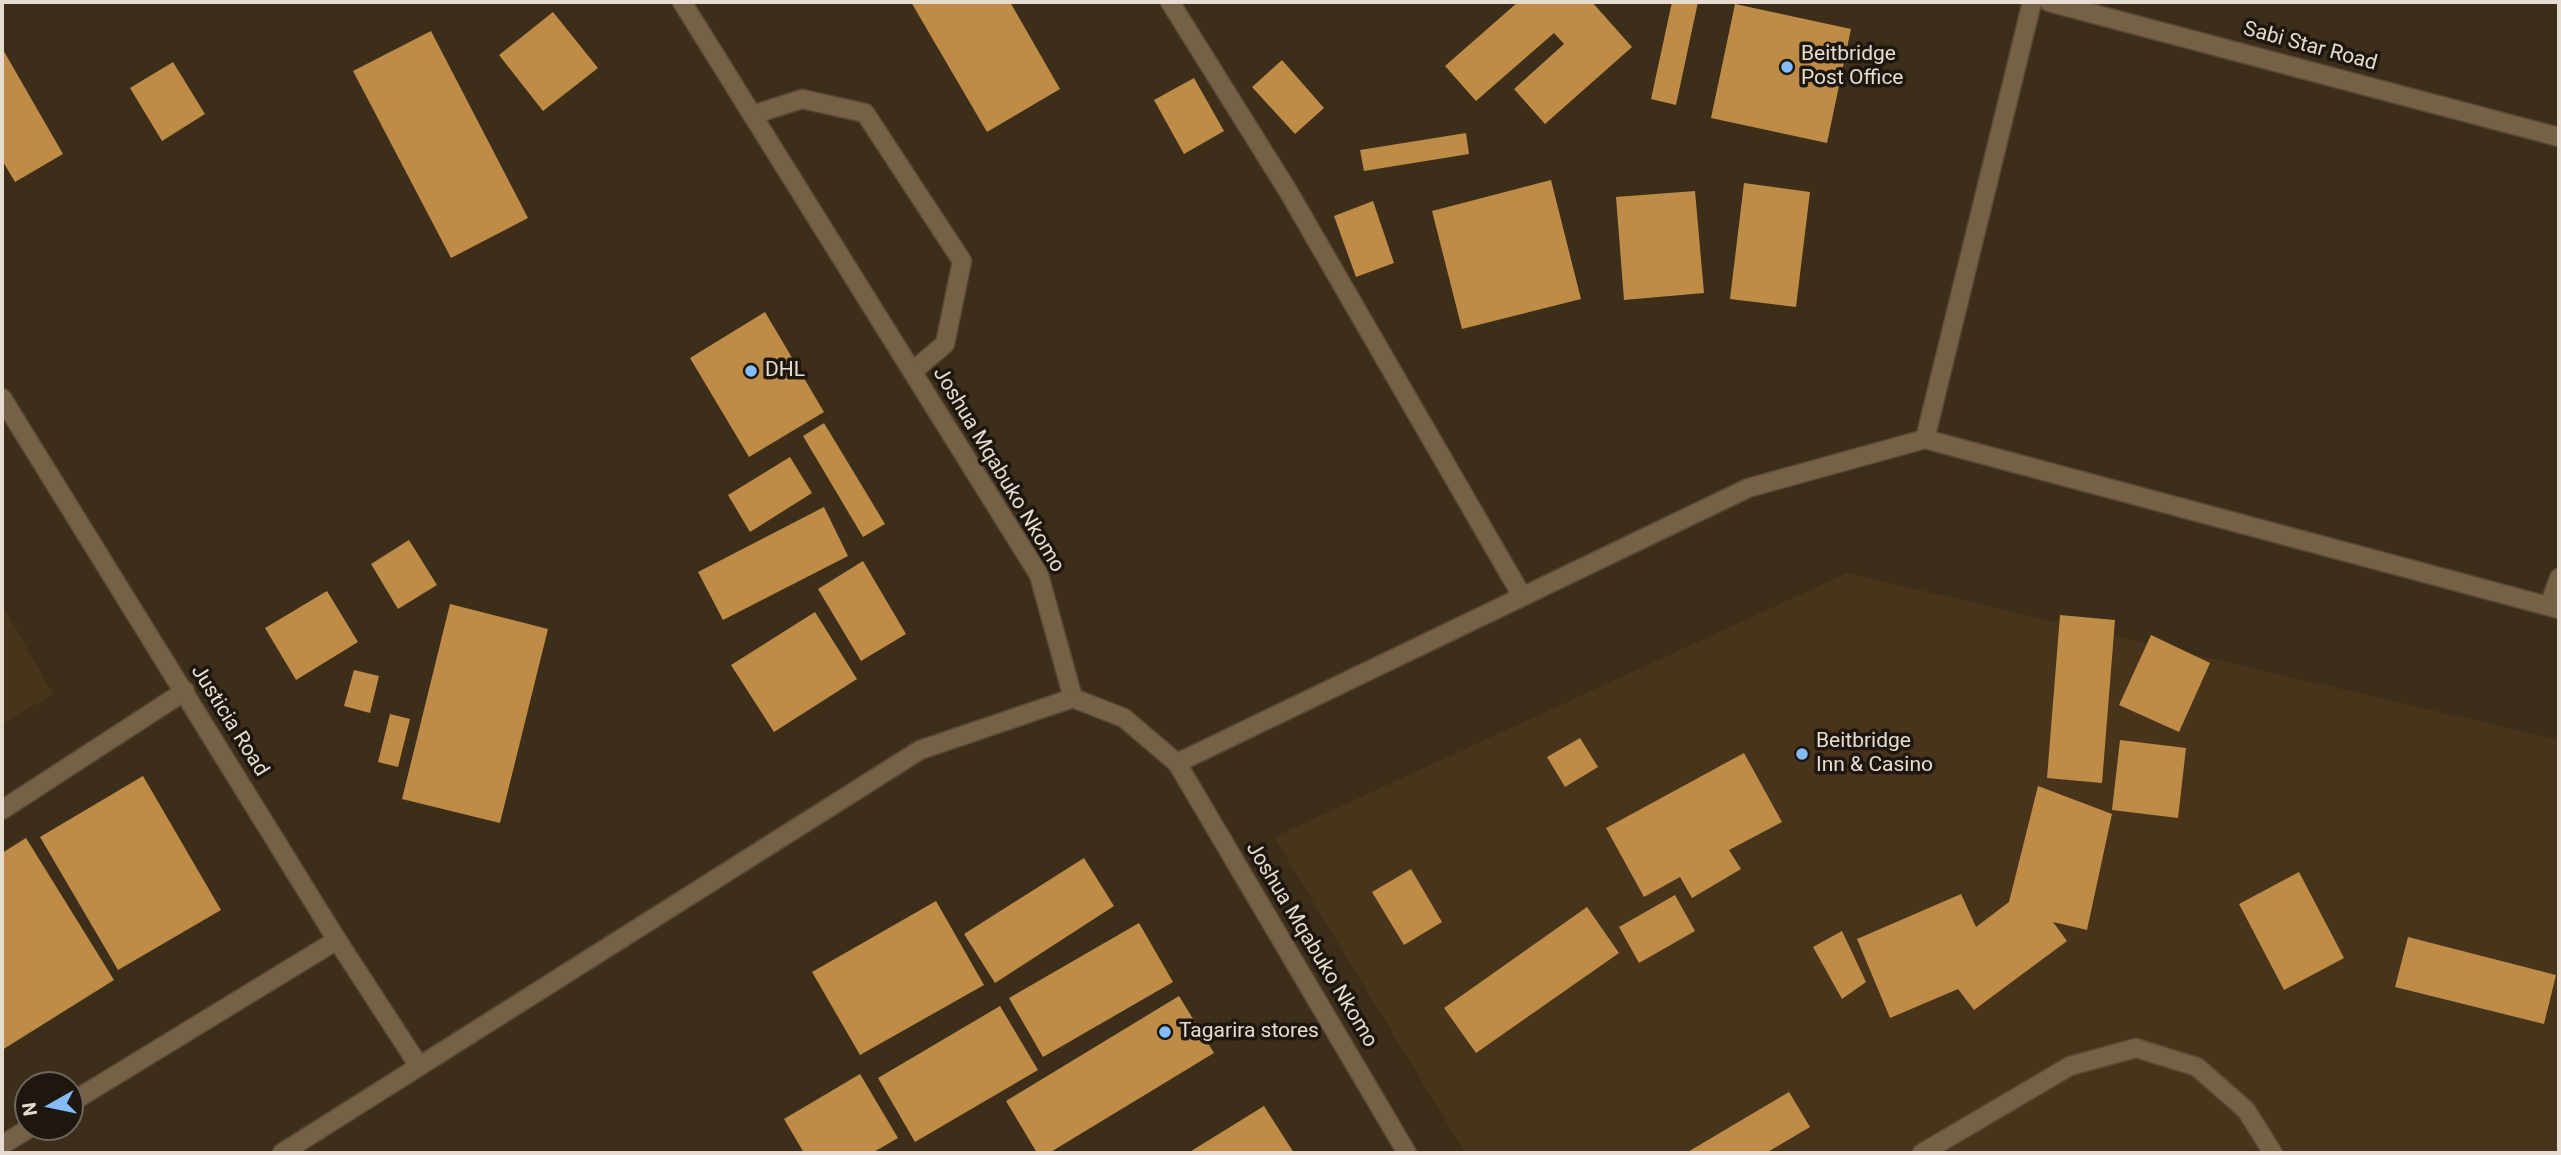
<!DOCTYPE html>
<html>
<head>
<meta charset="utf-8">
<style>
	body { margin:0 }
	#map { position:relative; width:2561px; height:1155px; overflow:hidden; background:#3d2e1a; font-family:Roboto,sans-serif }
	canvas { display:block }
	.frame { position:absolute; inset:0; border:4px solid #e6dcd0; pointer-events:none }
	.north { position:absolute; left:14px; top:1071px; width:70px; height:70px; box-sizing:border-box; background:#1e170f; border:2px solid #6e665c; border-radius:50%; rotate:261deg; font-size:19px; font-weight:700; line-height:28px; text-align:center; color:#e6dcd0 }
	.north::after { content:''; display:block; margin:auto; width:24px; height:32px; background:#84bcfb; clip-path:polygon(50% 0,100% 100%,50% 72%,0 100%) }
</style>
</head>
<body>
<div id="map">
<canvas width="2561" height="1155"></canvas>
<div class="frame"></div>
<div class="north">N</div>
</div>
<script>
const ctx = document.querySelector('canvas').getContext('2d');
ctx.lineJoin = 'round';
function fillPath(path, color) { ctx.fillStyle = color; ctx.fill(path, 'evenodd'); }
function trace(path, color, width, dash) { ctx.strokeStyle = color; ctx.lineWidth = width; ctx.lineCap = dash ? 'butt' : 'round'; ctx.setLineDash(dash || []); ctx.stroke(path); }
function label(font, color, halo, rows, align = 'center') {
  ctx.font = font + ' Roboto,sans-serif'; ctx.lineWidth = 7; ctx.setLineDash([]); ctx.textBaseline = 'middle'; ctx.strokeStyle = halo; ctx.fillStyle = color; for (const [text, x, y, turn = 0] of rows) {
    ctx.save(); ctx.translate(x, y); ctx.rotate((+turn || 0) * Math.PI / 180); ctx.textAlign = isNaN(turn) ? turn : align; if (halo) ctx.strokeText(text, 0, 0); ctx.fillText(text, 0, 0); ctx.restore();
  }
}
fillPath(new Path2D(`
	M1847 573 2559 740V1153H1465L1274 837Z
	M2 604 53 694 2 724Z`), '#48341a');
fillPath(new Path2D(`
	M911 2H1010L1060 89 987 132Z
	M1518 2H1592L1632 47 1545 124 1514 89 1564 44 1554 33 1476 101 1445 66Z
	M1672 2H1698L1676 105 1651 99Z
	M1735 4 1851 29 1827 143 1711 118Z
	M553 12 598 68 543 111 499 55Z
	M431 31 528 218 451 258 353 71Z
	M2 48 63 154 15 182 2 160Z
	M1282 60 1324 108 1295 134 1252 87Z
	M173 62 205 114 162 141 130 88Z
	M1194 78 1224 131 1184 154 1154 100Z
	M1466 133 1469 154 1364 171 1360 150Z
	M1551 180 1581 299 1462 329 1432 211Z
	M1744 183 1810 192 1796 307 1730 299Z
	M1695 191 1704 293 1624 300 1616 197Z
	M1373 201 1394 263 1356 277 1334 216Z
	M765 312 824 412 749 457 690 358Z
	M824 423 885 524 863 537 803 436Z
	M790 457 812 493 750 532 728 495Z
	M824 507 848 556 723 620 698 572Z
	M409 540 437 585 398 609 371 564Z
	M863 561 906 634 861 661 818 589Z
	M327 591 358 642 296 680 265 628Z
	M450 604 548 629 500 823 402 799Z
	M815 612 857 679 774 732 731 665Z
	M2060 615 2115 620 2102 783 2047 778Z
	M2151 635 2210 663 2179 732 2119 705Z
	M354 670 379 676 370 713 344 706Z
	M390 714 410 719 398 767 378 762Z
	M1580 738 1598 767 1565 787 1547 757Z
	M2120 740 2186 748 2178 818 2112 810Z
	M1744 753 1782 822 1729 850 1741 869 1692 898 1680 877 1644 897 1606 828Z
	M143 776 221 910 118 970 40 837Z
	M2038 786 2112 814 2087 930 2053 922 2067 941 1974 1010 1958 989 1890 1018 1857 939 1961 894 1976 927 2009 902Z
	M26 838 114 980 2 1050V853Z
	M1084 858 1114 906 995 983 964 934Z
	M1411 869 1442 922 1404 945 1372 892Z
	M2299 872 2344 958 2284 990 2239 904Z
	M1675 895 1695 931 1639 963 1619 927Z
	M936 901 984 985 860 1055 812 972Z
	M1587 907 1619 953 1476 1053 1444 1008Z
	M1139 923 1173 982 1043 1057 1009 998Z
	M1842 931 1866 982 1842 999 1813 947Z
	M2408 937 2556 975 2544 1024 2395 987Z
	M1179 996 1214 1053 1049 1153H1037L1006 1101Z
	M1000 1006 1038 1070 915 1142 878 1078Z
	M860 1074 898 1138 872 1153H804L784 1119Z
	M1789 1092 1810 1127 1766 1153H1686Z
	M1264 1106 1294 1153H1188Z`), '#bf8c48');
const service = new Path2D(`
	M1170 2 1288 191 1522 596
	M752 115 802 99 865 113 962 261 945 344 913 371
	M2 810 185 691
	M70 1103 337 940
	M2 1145 31 1127`);
const minor = new Path2D(`
	M682 2 1039 575 1073 698
	M2049 2 2559 137
	M2 398 337 940 419 1066
	M1925 439 2032 2
	M2549 606 2559 578
	M1177 763 1748 488 1925 439 2559 609
	M1922 1153 2070 1066 2136 1048 2197 1067 2246 1110 2273 1153`);
const tertiary = new Path2D(`
	M282 1153 920 750 1073 698 1124 718 1177 763 1407 1153`);
trace(service, '#584a37', 21);
trace(minor, '#584a37', 21);
trace(tertiary, '#584a37', 21);
trace(service, '#766147', 18);
trace(minor, '#766147', 18);
trace(tertiary, '#766147', 18);
for (const [x, y, r, color] of [
	[1787,67,7,"#84bcfb"],
	[751,371,7,"#84bcfb"],
	[1802,754,7,"#84bcfb"],
	[1165,1032,7,"#84bcfb"]
]) { const dot = new Path2D(); dot.arc(x, y, r, 0, 2 * Math.PI); ctx.fillStyle = color; ctx.fill(dot); trace(dot, '#1e170f', 2.5); }
label('21px', '#e6dcd0', '#1e170f', [
	["Sabi Star Road",2310,47,15],
	["Joshua Mqabuko Nkomo",998,470,59],
	["Justicia Road",229,721,58],
	["Joshua Mqabuko Nkomo",1311,945,59]
]);
label('21px', '#e6dcd0', '#1e170f', [
	["Beitbridge",1801,55],
	["Post Office",1801,79],
	["DHL",765,371],
	["Beitbridge",1816,742],
	["Inn & Casino",1816,766],
	["Tagarira stores",1179,1032]
], 'left');
</script>
</body>
</html>
